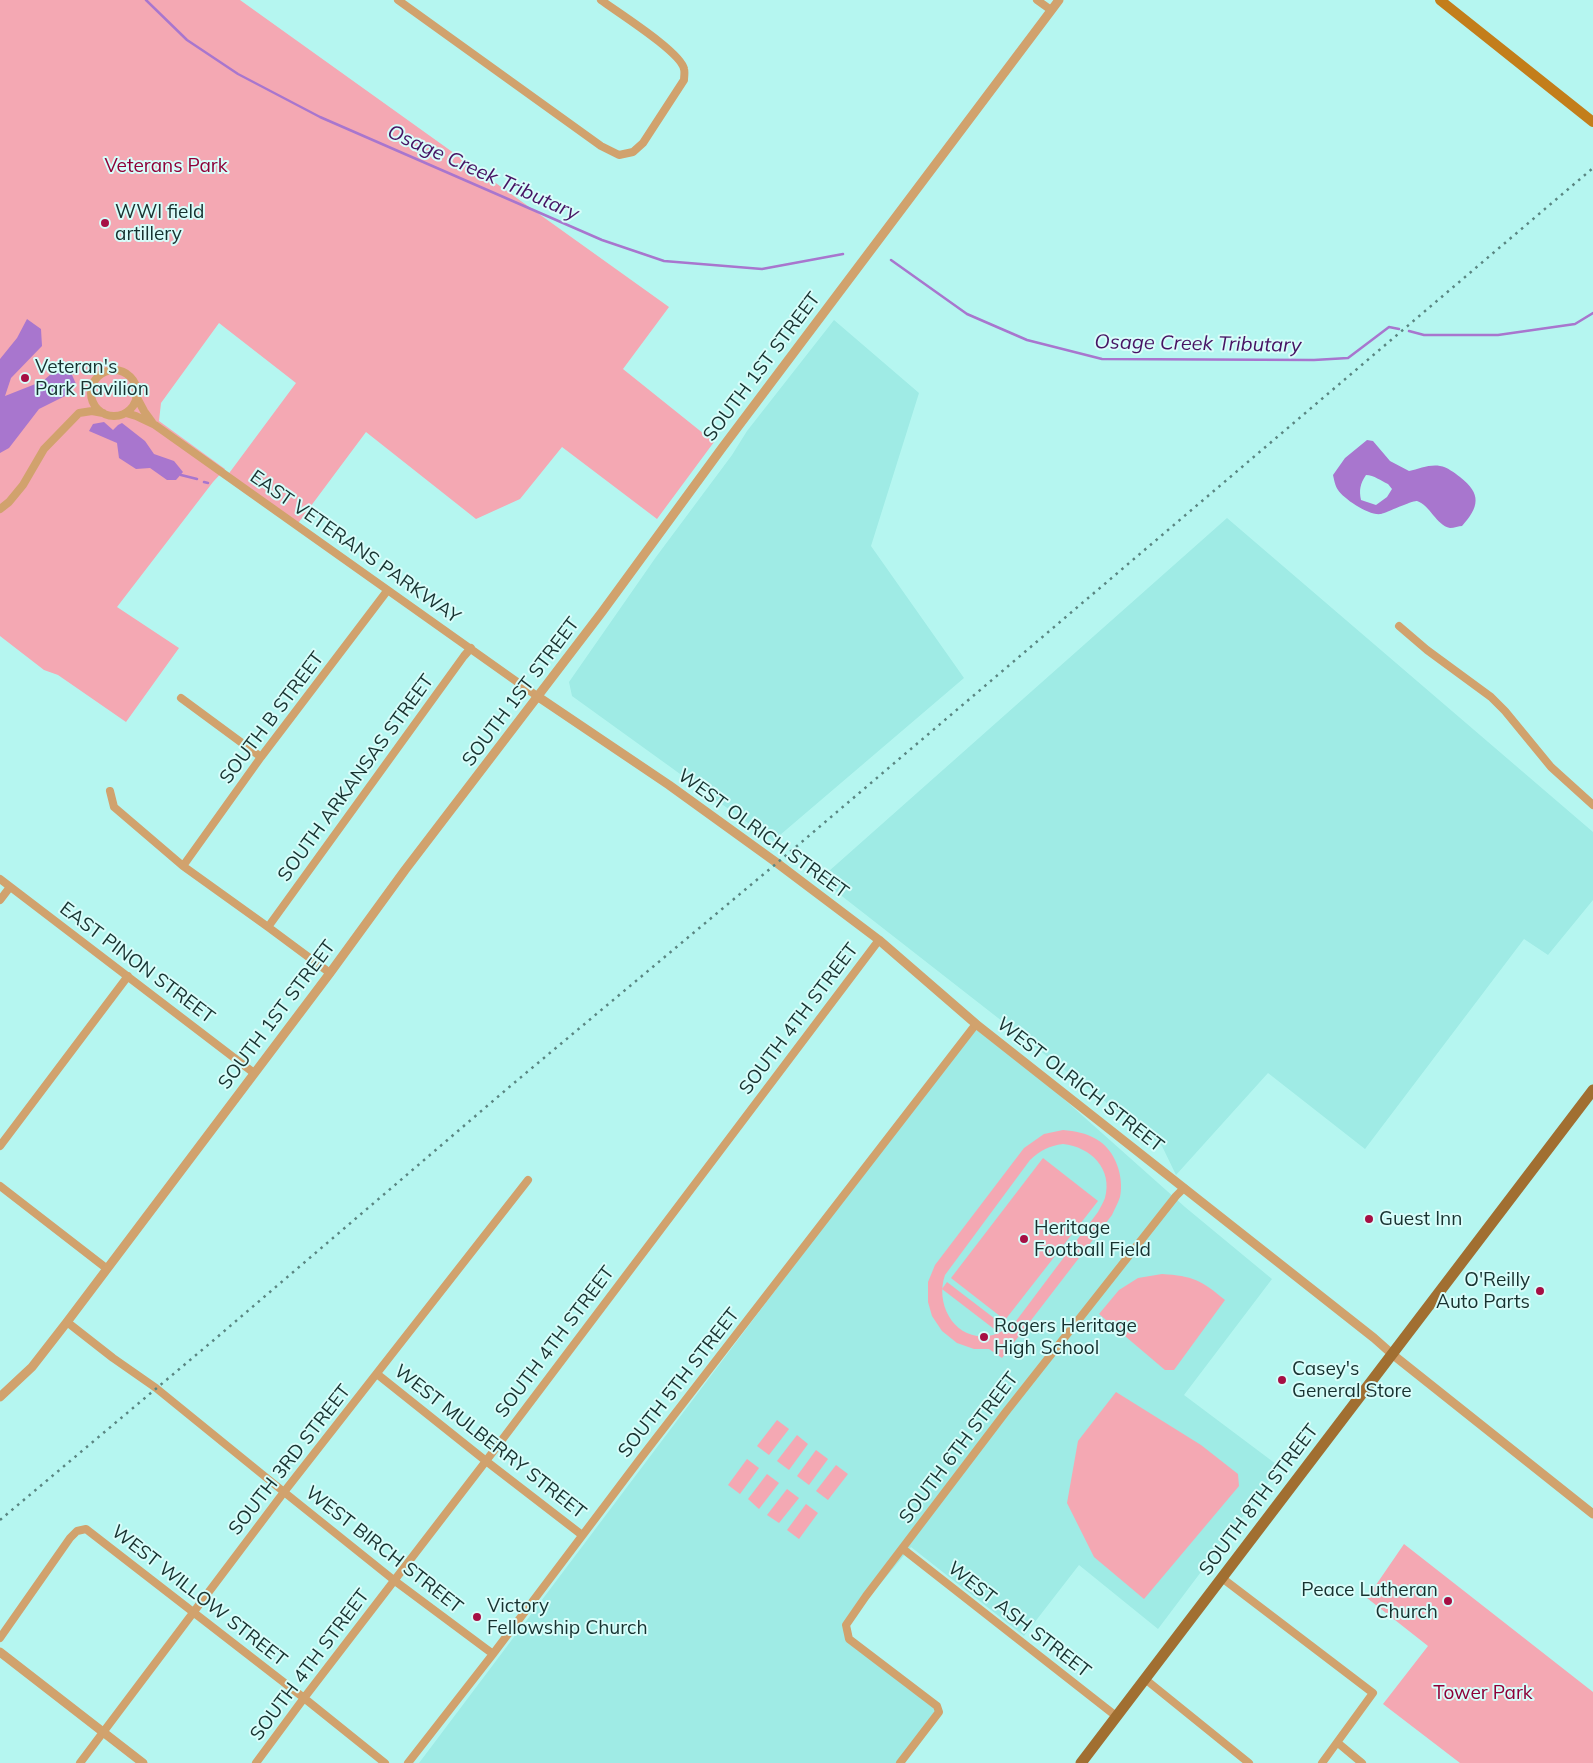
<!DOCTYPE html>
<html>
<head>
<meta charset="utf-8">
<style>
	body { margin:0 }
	canvas { display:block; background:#b5f6f0 }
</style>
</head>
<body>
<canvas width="1593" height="1763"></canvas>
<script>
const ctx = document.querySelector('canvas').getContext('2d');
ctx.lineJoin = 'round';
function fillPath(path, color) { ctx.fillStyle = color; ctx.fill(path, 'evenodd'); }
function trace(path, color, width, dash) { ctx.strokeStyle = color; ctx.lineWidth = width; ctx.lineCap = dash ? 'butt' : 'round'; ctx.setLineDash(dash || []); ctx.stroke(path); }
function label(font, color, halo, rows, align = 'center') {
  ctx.font = font + ' Mulish,sans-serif'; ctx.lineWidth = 4; ctx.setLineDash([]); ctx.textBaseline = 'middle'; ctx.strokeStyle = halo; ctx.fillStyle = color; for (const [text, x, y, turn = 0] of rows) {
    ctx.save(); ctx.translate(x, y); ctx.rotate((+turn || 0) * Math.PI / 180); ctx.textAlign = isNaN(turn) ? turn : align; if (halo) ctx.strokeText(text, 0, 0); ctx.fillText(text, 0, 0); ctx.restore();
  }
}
fillPath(new Path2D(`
	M834 320 919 393 871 546 964 678 773 841 572 696 569 682 656 557 732 455 747 431Z
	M1227 518 1593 832V900L1548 955 1524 939 1365 1149 1268 1073 1176 1175 1162 1146 820 879Z
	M976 1024 992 1035 1185 1207 1272 1279 1184 1395 1280 1467 1158 1629 1079 1565 1024 1636 911 1547 846 1625 849 1639 939 1712 900 1763H419Z`), '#9febe5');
fillPath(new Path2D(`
	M0 0H240L669 307 623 369 714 442 657 519 562 447 520 499 476 519 366 432 296 526 227 476 296 383 219 323 161 403 159 421 225 469 213 482 117 607 179 648 126 722 58 675 44 670 0 636Z
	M1063 1130C1075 1131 1086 1133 1096 1139 1116 1150 1124 1177 1120 1197 1118 1203 1114 1210 1112 1215L1002 1358 989 1349H974L957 1343 942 1331 932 1316 928 1302V1282L935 1265 1024 1148 1044 1134ZM1063 1144C1091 1147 1113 1169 1105 1198 1103 1203 1100 1208 1098 1212L1016 1321C1009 1327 1002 1332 993 1335 957 1344 934 1306 945 1275L1030 1160C1041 1150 1049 1146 1063 1144Z
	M1043 1158 1098 1201 1005 1320 951 1278Z
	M1162 1274C1193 1276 1201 1280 1225 1300L1174 1370H1165L1099 1314 1119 1290 1138 1278Z
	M947 1282 1003 1325 998 1332 942 1289Z
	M1116 1392 1201 1445 1238 1474 1239 1486 1144 1599 1094 1557 1067 1503 1078 1441Z
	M777 1420 789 1429 769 1455 757 1446Z
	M797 1435 808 1444 789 1470 777 1461Z
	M816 1450 828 1459 809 1485 797 1476Z
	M747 1459 759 1468 740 1494 728 1485Z
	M836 1465 848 1474 828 1500 816 1491Z
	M767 1474 779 1483 759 1509 748 1499Z
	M787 1489 799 1498 779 1523 767 1515Z
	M806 1504 818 1513 799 1539 787 1530Z
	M1404 1544 1593 1692V1763H1460L1383 1704 1428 1646 1367 1598Z`), '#f4a8b3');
fillPath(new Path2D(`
	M27 319 41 329 42 346 11 378 5 396 43 381 60 366 69 368 76 384 65 396 39 409 9 448 0 453V359L17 338Z
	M104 422 113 430 118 425 122 423 145 441 154 454 174 461 183 472 176 480H167L150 468 136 469 119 458 117 443 89 431 93 424Z
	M1367 440 1373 441 1390 461 1409 471C1419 469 1430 464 1440 466 1447 467 1455 473 1460 477 1482 494 1479 507 1462 526 1459 526 1454 528 1450 528 1436 525 1430 505 1417 501 1413 500 1388 512 1381 514 1369 516 1344 499 1338 490 1335 486 1334 479 1333 475L1345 458ZM1366 475C1374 475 1381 481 1388 484L1392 489 1387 497 1376 505 1361 500C1359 490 1360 484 1366 475Z`), '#a876ce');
trace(new Path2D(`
	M146 0 187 40 238 74 320 117 602 240 664 261 762 269 843 254
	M891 260 967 314 1027 340 1102 359 1314 360 1348 358 1389 327 1399 329
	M1409 331 1424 335H1498L1575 324 1593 313
	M181 475 197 479
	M204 482 208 483`), '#a876ce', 2.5);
trace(new Path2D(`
	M398 0 601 146 619 155 633 152 643 143 684 80C684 77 685 72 684 69 681 52 617 12 601 0
	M1037 0 1051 10
	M91 393a23 23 0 1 1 46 0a23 23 0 1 1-46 0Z
	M136 396 144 411 152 422
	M126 413 136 416 155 425 537 696
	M0 509 9 502 23 485 44 449 79 413 92 411 103 413
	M1399 626 1427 650 1491 697 1505 711 1551 767 1593 805
	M181 698 261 757
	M110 791 114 807 183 866 268 927 330 973
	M183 866 261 757 387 591
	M0 879 254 1073
	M0 900 10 887
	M268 927 464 656 471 648
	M0 1146 128 976
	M0 1186 106 1268
	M67 1322 113 1358 156 1388 284 1492 395 1581 493 1654
	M377 1374 486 1461 582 1535
	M903 1549 1116 1716
	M1222 1578 1373 1693 1322 1763
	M0 1638 70 1538 77 1531 86 1529 304 1698 385 1763
	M1145 1679 1249 1763
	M1338 1743 1362 1763
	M80 1763 284 1492 528 1180
	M256 1763 304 1698 486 1461 879 940
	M408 1763 493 1654 640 1459 976 1024
	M900 1763 939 1712 937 1706 849 1639 846 1625 866 1596 1005 1413 1176 1196 1184 1188`), '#d1a26d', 8);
trace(new Path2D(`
	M537 696 669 785 777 863 879 940 976 1024 1374 1338 1392 1354 1593 1514
	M0 1397 32 1367 67 1322 330 973 405 870 602 612 722 448 1059 0
	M0 1652 143 1763`), '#d1a26d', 9);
trace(new Path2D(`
	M1440 0 1593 122`), '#c37e1b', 10);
trace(new Path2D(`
	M1081 1763 1593 1090`), '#a16f31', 11);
trace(new Path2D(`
	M0 1520 215 1339 514 1083 777 863 1593 168`), '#5a8682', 2.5, [2.5, 5]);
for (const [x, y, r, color] of [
	[105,223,5,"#a60f44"],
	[25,378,5,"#a60f44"],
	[1369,1219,5,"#a60f44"],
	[1024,1239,5,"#a60f44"],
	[1540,1291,5,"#a60f44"],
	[984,1337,5,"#a60f44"],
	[1282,1380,5,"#a60f44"],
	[1448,1601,5,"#a60f44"],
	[477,1617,5,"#a60f44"]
]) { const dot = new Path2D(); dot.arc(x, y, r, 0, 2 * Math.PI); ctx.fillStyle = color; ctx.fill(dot); trace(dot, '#d8fdfa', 2); }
label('19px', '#8e0037', '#d8fdfa', [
	["Veterans Park",166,166],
	["Tower Park",1483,1693]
]);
label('19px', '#173230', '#d8fdfa', [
	["WWI field",115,212],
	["artillery",115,234],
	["Veteran's",35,367],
	["Park Pavilion",35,389],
	["Guest Inn",1379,1219],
	["Heritage",1034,1228],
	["Football Field",1034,1250],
	["O'Reilly",1530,1280,"right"],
	["Auto Parts",1530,1302,"right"],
	["Rogers Heritage",994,1326],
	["High School",994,1348],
	["Casey's",1292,1369],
	["General Store",1292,1391],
	["Peace Lutheran",1438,1590,"right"],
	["Church",1438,1612,"right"],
	["Victory",487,1606],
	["Fellowship Church",487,1628]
], 'left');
label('19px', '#173230', '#d8fdfa', [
	["SOUTH 1ST STREET",762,367,-53],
	["EAST VETERANS PARKWAY",355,547,35],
	["SOUTH 1ST STREET",521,692,-53],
	["SOUTH B STREET",272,718,-53],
	["SOUTH ARKANSAS STREET",356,778,-54],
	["WEST OLRICH STREET",763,834,36],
	["EAST PINON STREET",137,963,37],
	["SOUTH 1ST STREET",277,1015,-53],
	["SOUTH 4TH STREET",799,1019,-53],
	["WEST OLRICH STREET",1080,1085,38],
	["SOUTH 4TH STREET",555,1342,-53],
	["SOUTH 5TH STREET",679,1383,-52],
	["WEST MULBERRY STREET",490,1442,38],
	["SOUTH 6TH STREET",959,1448,-53],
	["SOUTH 3RD STREET",290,1460,-52],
	["SOUTH 8TH STREET",1259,1500,-53],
	["WEST BIRCH STREET",384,1550,38],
	["WEST WILLOW STREET",199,1596,38],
	["WEST ASH STREET",1019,1620,38],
	["SOUTH 4TH STREET",310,1665,-53]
]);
label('italic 20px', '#461363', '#d8fdfa', [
	["Osage Creek Tributary",483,173,24],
	["Osage Creek Tributary",1198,344,1]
]);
</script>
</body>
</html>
